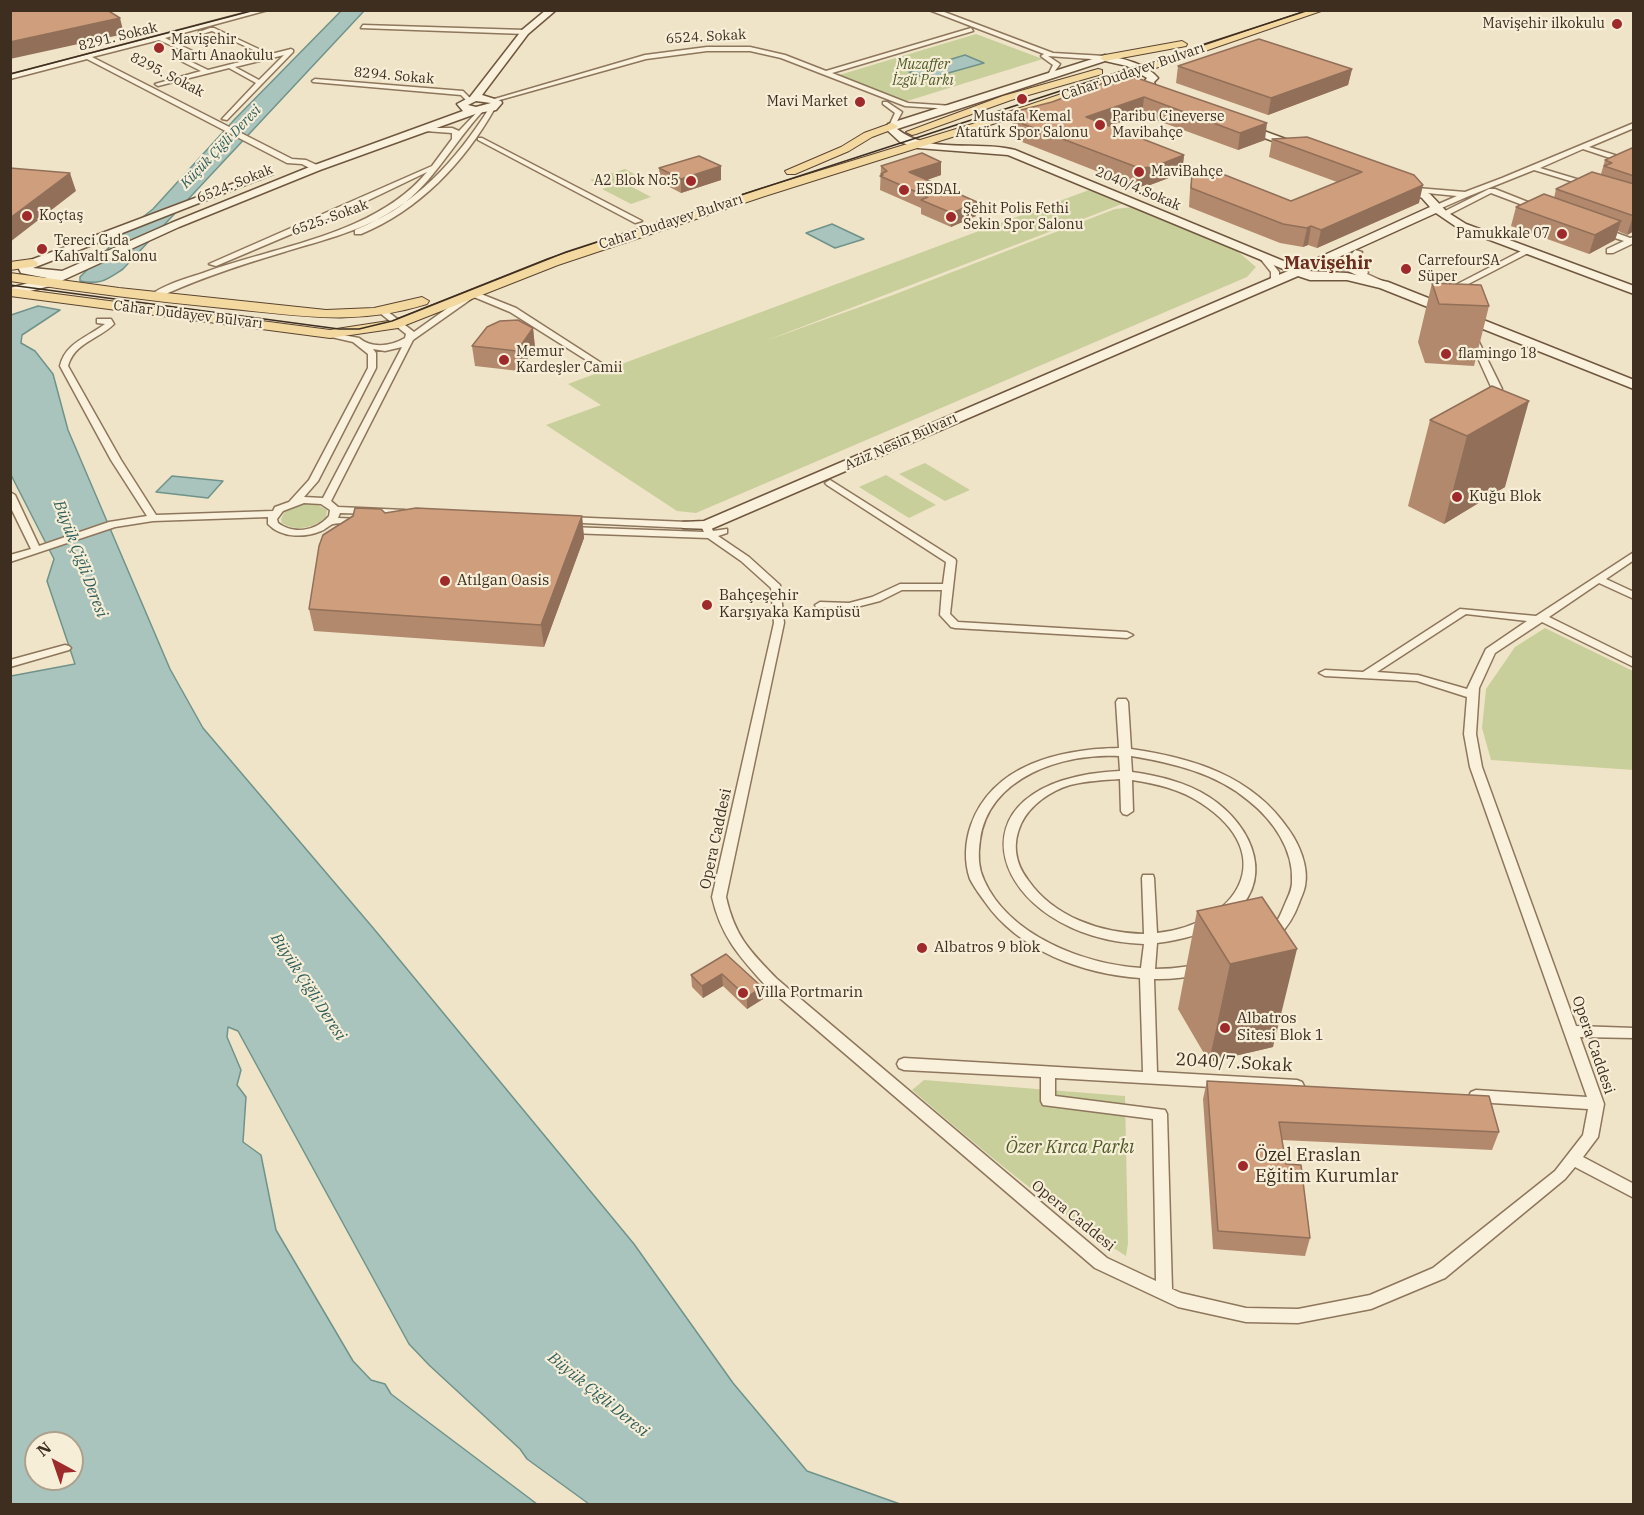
<!DOCTYPE html>
<html>
<head>
<meta charset="utf-8">
<style>
	body { margin:0 }
	#map { position:relative; width:1644px; height:1515px; overflow:hidden; background:#f0e4c8; font-family:"IBM Plex Serif",serif }
	canvas { display:block }
	.frame { position:absolute; inset:0; border:12px solid #3d2e20; pointer-events:none }
	.north { position:absolute; left:24px; top:1431px; width:60px; height:60px; box-sizing:border-box; background:#f7eed8; border:2px solid #ada18e; border-radius:50%; rotate:320deg; font-size:16px; font-weight:700; line-height:24px; text-align:center; color:#3d2e20 }
	.north::after { content:''; display:block; margin:auto; width:21px; height:27px; background:#9e2a2b; clip-path:polygon(50% 0,100% 100%,50% 72%,0 100%) }
</style>
</head>
<body>
<div id="map">
<canvas width="1644" height="1515"></canvas>
<div class="frame"></div>
<div class="north">N</div>
</div>
<script>
const ctx = document.querySelector('canvas').getContext('2d');
ctx.lineJoin = 'round';
function fillPath(path, color) { ctx.fillStyle = color; ctx.fill(path, 'evenodd'); }
function trace(path, color, width, dash) { ctx.strokeStyle = color; ctx.lineWidth = width; ctx.lineCap = dash ? 'butt' : 'round'; ctx.setLineDash(dash || []); ctx.stroke(path); }
function label(font, color, halo, rows, align = 'center') {
  ctx.font = font + ' "IBM Plex Serif",serif'; ctx.lineWidth = 4.5; ctx.setLineDash([]); ctx.textBaseline = 'middle'; ctx.strokeStyle = halo; ctx.fillStyle = color; for (const [text, x, y, turn = 0] of rows) {
    ctx.save(); ctx.translate(x, y); ctx.rotate((+turn || 0) * Math.PI / 180); ctx.textAlign = isNaN(turn) ? turn : align; if (halo) ctx.strokeText(text, 0, 0); ctx.fillText(text, 0, 0); ctx.restore();
  }
}
fillPath(new Path2D(`
	M976 34 1043 59 904 102 839 75Z
	M625 169 638 176 603 187 590 180Z
	M623 182 651 197 631 204 602 189Z
	M1089 190 1122 204 765 341 893 295 1115 209 1133 207 1235 249 1256 267 1247 277 696 513 677 511 546 425 601 405 568 384Z
	M925 463 970 490 945 501 899 474Z
	M886 475 936 505 909 518 859 487Z
	M304 504 318 505 327 510 326 517C315 528 295 532 282 523L281 519 285 511Z
	M1545 628 1633 671V770L1491 760 1482 728 1486 689 1515 647Z
	M924 1080 1125 1096 1128 1243 1126 1256C1049 1207 981 1149 912 1090Z`), '#c9cf9b');
const water = new Path2D(`
	M341 11H364L123 269C106 280 101 285 80 281V277L125 231 153 209 234 120Z
	M965 55 984 63 927 79 909 72Z
	M832 224 864 239 835 248 806 233Z
	M38 306 60 310 22 335 21 343 35 351 53 374 68 430 170 669 203 728 374 929 634 1244 733 1383 807 1471 900 1504H589L527 1459 520 1449 429 1365 409 1344 238 1031 228 1027 227 1037 241 1070 237 1085 246 1097 243 1142 261 1155 276 1230 353 1361 371 1380 385 1384 391 1394 537 1504H11V676L75 664 47 581 54 559 11 475V315ZM36 1443H72V1479H36Z
	M172 476 223 481 208 498 156 492Z`);
fillPath(water, '#a9c4bc');
trace(water, '#6f938a', 1.5);
const street = new Path2D(`
	M256 10H268L165 38 201 55V57H197L159 40 92 57 292 159 306 160 319 166V170H313L302 164 287 163 87 59 10 79V75Z
	M929 10H939L1053 53 1105 56 1108 58 1105 60 1048 56 1060 64 1052 75H1048L1053 65 1042 57 1041 56 1044 54Z
	M363 25 525 30 528 32 525 34 361 28Z
	M210 28H214L265 52 260 53 212 31 202 34 199 32Z
	M971 28 973 31 832 73 908 103 953 106V108L951 109 905 106 781 58 750 51H707L646 59 496 101 491 100 645 55 707 47H750L785 55 826 71Z
	M291 49 293 50V52L227 120 222 119 256 83 229 68 158 86 155 84 201 71 173 57V55H177L208 70ZM284 55 259 80 235 67Z
	M315 79 463 91 472 100 467 101 461 95 313 82 312 81Z
	M883 102H887L902 112 894 127 889 126 895 113 883 104Z
	M490 107 495 108C464 163 419 210 361 234H355V230C415 206 456 161 490 107Z
	M481 108 484 110 483 111C454 142 434 182 399 207 365 230 323 240 284 252 240 265 197 279 155 299L148 297C162 285 185 279 203 273 276 246 375 235 427 172L348 210 216 266 209 264 432 166 452 139V133L425 131 423 130V128H452L459 131Z
	M1634 123V128L1589 147 1634 161V166L1583 149 1540 168 1590 183V187L1534 170 1469 196 1437 210 1433 208 1434 206 1457 196 1417 192 1413 190 1417 188 1465 192 1502 178Z
	M478 138H482L642 221 635 223 478 140Z
	M1489 189H1495L1543 208 1536 210 1491 193 1446 216 1439 214Z
	M1600 229H1606L1630 238 1634 237V243L1613 253H1607V249L1624 241 1600 233Z
	M1525 249 1532 251 1451 293 1444 291Z
	M1355 250 1362 252 1358 256 1359 262 1368 272 1367 274 1387 283V287H1381L1346 270 1315 260 1319 258 1357 269 1351 262 1350 256Z
	M1260 255H1266L1279 272V279L1273 286 1266 284 1271 278V272L1259 257Z
	M470 292H476L516 308 606 366 605 368H599L510 312 474 297 413 340 331 501 338 507 405 510 410 513 409 515 340 513 338 518 360 519 365 522C356 529 344 521 333 524 329 525 325 530 321 531 304 538 281 538 268 524V517L153 521 115 527 10 562V555L31 549 10 506V492L15 495 39 546 109 522 147 516 111 460 60 366C65 343 88 337 105 324L97 323V319H111L114 324C99 339 74 343 68 366L121 460 156 515 273 511 275 507 289 502 309 480 368 368V354L353 342 327 336V332L359 338C372 349 391 346 405 338L406 334 380 313 381 311H387L414 332ZM402 347 323 498 304 497 318 481 376 368V353L373 349 385 351ZM304 503 321 504 330 510 329 516C316 531 294 535 278 523L277 519 283 511Z
	M1472 333 1476 336 1502 389 1500 391 1497 392 1492 389 1468 336Z
	M830 480 955 559 956 561 950 614 958 622 1127 632 1133 635 1127 638 955 628 951 627 940 615 942 590H902L880 601 849 609 816 607 815 605 820 602 849 603 872 597 900 584H943L946 562 827 485 825 483Z
	M566 517 688 522 693 525 688 528 562 522 561 520Z
	M707 525 711 526 713 531 727 529V533L718 536 749 557 780 585 784 623 726 897C735 937 750 951 777 979L1107 1258 1156 1281 1153 1119 1043 1105 1041 1101V1077L904 1070 899 1068 897 1064 899 1060 904 1058 1143 1072 1140 978C1083 974 1019 951 985 902 980 895 974 887 970 879 964 862 965 842 971 825 993 764 1061 749 1119 748L1116 702 1118 699H1126L1128 702 1131 749C1192 758 1252 775 1289 830 1299 844 1309 867 1305 886 1304 892 1301 897 1299 903 1289 931 1270 947 1243 959 1216 972 1184 980 1154 979L1157 1072 1297 1080 1302 1082 1304 1086 1302 1090 1297 1092 1055 1078V1096L1165 1110 1167 1114 1172 1289 1181 1293 1246 1308 1298 1309 1370 1295 1433 1268 1555 1171 1583 1135 1588 1109 1476 1102 1471 1100 1469 1096 1471 1092 1476 1090 1587 1097 1470 767 1464 734 1467 697 1417 681 1325 676 1319 673 1325 670 1363 672 1460 609 1536 616 1634 552V560L1606 579 1634 592V599L1599 583 1549 617 1634 659V667L1542 622 1495 653 1479 688 1476 734 1482 767 1576 1026 1634 1028V1038L1580 1037 1604 1104 1598 1137 1583 1157 1634 1184V1198L1575 1167 1565 1179 1445 1278 1371 1309 1298 1323 1246 1322 1178 1307 1095 1268 767 987C740 957 721 937 712 897L774 623 771 588 741 561 708 538 569 533 564 530 569 527 704 532 702 528ZM1466 614 1527 621 1486 649 1467 689 1418 675 1377 672ZM1119 756 1120 771C935 780 992 938 1144 944L1141 968C1084 964 1009 936 984 880 978 868 978 853 980 840 989 776 1064 753 1119 756ZM1131 756C1173 763 1216 773 1249 801 1273 820 1294 850 1292 882 1292 890 1288 897 1285 904 1282 911 1280 917 1275 924 1247 956 1196 969 1155 969L1157 943C1181 940 1206 934 1226 920 1278 884 1254 826 1209 797 1186 782 1159 776 1132 772ZM1120 779 1121 811 1123 814 1127 815 1133 811 1132 780C1157 784 1180 789 1201 803 1281 855 1238 924 1157 933L1154 878 1153 875H1143L1142 878 1144 934C1100 933 1054 917 1028 880 1015 863 1012 844 1021 824 1030 805 1050 791 1070 785 1086 781 1103 780 1120 779Z
	M65 645 69 646 71 648 69 650 10 667V660Z`);
const secondary = new Path2D(`
	M546 10H556L528 34 482 95 501 101 502 103 496 110 478 113 320 170 179 227 50 286 10 296V288L47 278 21 273 18 267 20 264 264 172 268 171 273 174 33 268 62 271 171 223 312 166 463 111 457 104 470 97 522 30ZM476 101 491 103 476 107 468 105Z
	M1105 55C1124 59 1145 63 1158 78L1154 82 1156 88 1171 98 1162 100 1148 91 1144 82 1147 78 1127 66 1105 61 897 129C931 155 976 140 1015 150L1298 267 1430 207 1422 198 1394 184 1400 181 1404 182 1430 194 1447 212 1466 224 1634 286V294L1458 228 1436 213 1308 271 1347 273 1388 282 1634 380V389L1380 288 1347 280H1310L1298 276 711 529 683 528 680 525 683 522 704 521 1288 271 1008 155 918 148 900 142 887 130 888 124Z
	M1242 123 1302 145 1303 147 1302 149H1294L1238 128 1237 126Z`);
const primary = new Path2D(`
	M1309 10H1324L987 126 765 196 558 265 398 328 330 338 10 296V288L330 330 395 320 548 259 757 190 979 122Z
	M1182 41 1187 44 1186 46 1105 61 1100 58 1105 55Z
	M1098 69 1102 70V74L1011 100 916 134 912 135 906 132 1003 96Z
	M892 123 898 126 896 128 872 137 849 151 795 174H787L785 171 841 147 864 133Z
	M32 259 38 263 37 266 10 270V262Z
	M10 273 119 288 326 310 374 308 422 297 429 301 427 304C353 327 298 315 223 308 152 301 81 292 10 281Z`);
trace(street, '#8d765c', 3);
trace(secondary, '#6f573f', 3);
trace(primary, '#5b4430', 2);
fillPath(street, '#faf1dc');
fillPath(secondary, '#faf1dc');
fillPath(primary, '#f3d9a0');
trace(new Path2D(`
	M10 74 255 10
	M10 285 339 329H359L392 321 566 252 1309 10`), '#3d2e20', 1.5);
fillPath(new Path2D(`
	M1178 66 1352 69 1348 85 1268 115 1176 83Z
	M1137 78 1265 140 1238 150 1142 115 1109 126 1184 155 1182 173 1150 185 1137 187 1017 140 1012 134 1013 116 1052 102Z
	M1307 137 1419 203 1317 248 1308 245 1303 247 1280 243 1189 207 1190 190 1192 172 1201 175 1291 201 1337 182 1269 157 1272 139Z
	M1634 148V231L1627 235 1618 231 1615 240 1589 254 1511 226 1516 207 1554 198 1556 189 1601 174 1605 160Z
	M941 162V175L927 180 976 216 951 227 921 214V208L880 190 881 166Z
	M659 168 721 180 681 193 660 182Z
	M1432 283 1489 306 1474 366 1425 363 1418 342Z
	M533 328 535 348 519 371 475 366 472 346Z
	M1492 386 1505 487 1444 524 1408 506 1430 420Z
	M385 513 582 516 584 538 544 647 314 631 309 609Z
	M1262 897 1273 1047 1209 1062 1178 1009 1197 911Z
	M726 954 763 999 747 1009 723 986 703 998 692 987 691 975Z
	M1207 1081 1499 1132 1492 1150 1282 1140 1286 1164 1310 1238 1305 1256 1213 1249 1203 1099Z`), '#b2896c');
fillPath(new Path2D(`
	M120 18 124 34 10 59V42Z
	M1352 69 1348 85 1268 115 1271 98Z
	M1144 97 1142 115 1084 134 1086 117Z
	M1267 123 1265 140 1238 150 1240 133Z
	M1184 155 1182 173 1150 185 1137 187 1139 168Z
	M941 162V175L909 186V172Z
	M721 166V180L681 193V179Z
	M70 173 76 191 10 242V218Z
	M1423 185 1419 203 1317 248 1321 230Z
	M977 202 976 216 951 227 952 213Z
	M1633 216 1634 231 1627 235Z
	M1621 221 1615 240 1589 254 1595 235Z
	M1311 226 1308 245 1303 247 1307 228Z
	M533 328 535 348 519 371 517 351Z
	M1529 401 1505 487 1444 524 1467 436Z
	M582 516 584 538 544 647 541 625Z
	M1297 949 1273 1047 1209 1062 1230 964Z
	M722 974 723 986 703 998 702 986Z
	M762 987 763 999 747 1009V997Z`), '#916f58');
const building = new Path2D(`
	M17 10H107L120 18 10 42V12Z
	M1259 39 1352 69 1271 98 1178 66Z
	M1137 78 1267 123 1240 133 1144 97 1086 117 1184 155 1153 167 1139 168 1018 122 1013 116 1021 110 1052 102 1111 80Z
	M1307 137 1414 175 1423 185 1321 230 1311 226 1307 228 1283 224 1191 188 1192 172 1201 175H1225L1291 201 1362 172 1272 139Z
	M1632 148H1634V176L1604 166 1612 163 1605 160Z
	M922 153 941 162 909 172 977 202 952 213 921 200 928 197 880 176 883 175 881 174 887 171 881 166Z
	M699 156 721 166 681 179 659 168Z
	M10 168 70 173 10 218Z
	M1592 172 1634 184V216L1556 189Z
	M1544 194 1621 221 1595 235 1516 207Z
	M1432 283 1481 285 1489 306 1439 304Z
	M518 320 533 328 517 351 472 346 487 327 500 321Z
	M1492 386 1529 401 1467 436 1430 420Z
	M355 508 381 509 385 513 416 508 582 516 541 625 309 609 319 546 323 535 353 516Z
	M1262 897 1297 949 1230 964 1197 911Z
	M726 954 762 987 747 997 722 974 702 986 691 975Z
	M1207 1081 1489 1096 1499 1132 1279 1122 1286 1164 1301 1165 1310 1238 1218 1231Z`);
fillPath(building, '#cf9f7d');
trace(building, '#916f58', 1.5);
for (const [x, y, r, color] of [
	[1617,24,6,"#9e2a2b"],
	[159,48,6,"#9e2a2b"],
	[1022,99,6,"#9e2a2b"],
	[860,102,6,"#9e2a2b"],
	[1100,125,6,"#9e2a2b"],
	[1139,172,6,"#9e2a2b"],
	[691,181,6,"#9e2a2b"],
	[904,190,6,"#9e2a2b"],
	[27,216,6,"#9e2a2b"],
	[951,217,6,"#9e2a2b"],
	[1562,234,6,"#9e2a2b"],
	[42,249,6,"#9e2a2b"],
	[1406,269,6,"#9e2a2b"],
	[1446,354,6,"#9e2a2b"],
	[504,360,6,"#9e2a2b"],
	[1457,497,6,"#9e2a2b"],
	[445,581,6,"#9e2a2b"],
	[707,605,6,"#9e2a2b"],
	[922,948,6,"#9e2a2b"],
	[743,993,6,"#9e2a2b"],
	[1225,1028,6,"#9e2a2b"],
	[1243,1166,6,"#9e2a2b"]
]) { const dot = new Path2D(); dot.arc(x, y, r, 0, 2 * Math.PI); ctx.fillStyle = color; ctx.fill(dot); trace(dot, '#f7eed8', 2); }
label('14px', '#3d2e20', '#f7eed8', [
	["Mavişehir ilkokulu",1605,24,"right"],
	["Mavişehir",171,40],
	["Martı Anaokulu",171,56],
	["Mavi Market",848,102,"right"],
	["Mustafa Kemal",1022,117,"center"],
	["Atatürk Spor Salonu",1022,133,"center"],
	["Paribu Cineverse",1112,117],
	["Mavibahçe",1112,133],
	["MaviBahçe",1151,172],
	["A2 Blok No:5",679,181,"right"],
	["ESDAL",916,190],
	["Şehit Polis Fethi",963,209],
	["Sekin Spor Salonu",963,225],
	["Koçtaş",39,216],
	["Pamukkale 07",1550,234,"right"],
	["Tereci Gıda",54,241],
	["Kahvaltı Salonu",54,257],
	["CarrefourSA",1418,261],
	["Süper",1418,277],
	["Memur",516,352],
	["Kardeşler Camii",516,368],
	["flamingo 18",1458,354]
], 'left');
label('14px', '#3d2e20', '#f7eed8', [
	["8291. Sokak",118,37,-14],
	["6524. Sokak",706,37,-3],
	["Cahar Dudayev Bulvarı",1133,72,-19],
	["8295. Sokak",167,75,27],
	["8294. Sokak",394,76,5],
	["6524. Sokak",235,184,-22],
	["2040/4.Sokak",1138,189,23],
	["6525. Sokak",330,218,-20],
	["Cahar Dudayev Bulvarı",671,222,-18],
	["Cahar Dudayev Bulvarı",188,315,7],
	["Aziz Nesin Bulvarı",901,442,-24]
]);
label('italic 14px', '#4d5a26', '#f7eed8', [
	["Muzaffer",923,65],
	["İzgü Parkı",923,81]
]);
label('italic 14px', '#2f5d5a', '#f7eed8', [
	["Küçük Çiğli Deresi",221,147,-46]
]);
label('15px', '#3d2e20', '#f7eed8', [
	["Kuğu Blok",1469,497],
	["Atılgan Oasis",457,581],
	["Bahçeşehir",719,596],
	["Karşıyaka Kampüsü",719,613],
	["Albatros 9 blok",934,948],
	["Villa Portmarin",755,993],
	["Albatros",1237,1019],
	["Sitesi Blok 1",1237,1036]
], 'left');
label('15px', '#3d2e20', '#f7eed8', [
	["Opera Caddesi",716,839,-78],
	["Opera Caddesi",1593,1045,71],
	["Opera Caddesi",1073,1216,39]
]);
label('italic 16px', '#2f5d5a', '#f7eed8', [
	["Büyük Çiğli Deresi",80,559,69],
	["Büyük Çiğli Deresi",308,987,57],
	["Büyük Çiğli Deresi",598,1395,39]
]);
label('bold 18px', '#6b2e1e', '#f7eed8', [
	["Mavişehir",1328,264]
]);
label('18px', '#3d2e20', '#f7eed8', [
	["2040/7.Sokak",1234,1063,3]
]);
label('italic 18px', '#4d5a26', '#f7eed8', [
	["Özer Kırca Parkı",1070,1148]
]);
label('18px', '#3d2e20', '#f7eed8', [
	["Özel Eraslan",1255,1156],
	["Eğitim Kurumlar",1255,1177]
], 'left');
</script>
</body>
</html>
